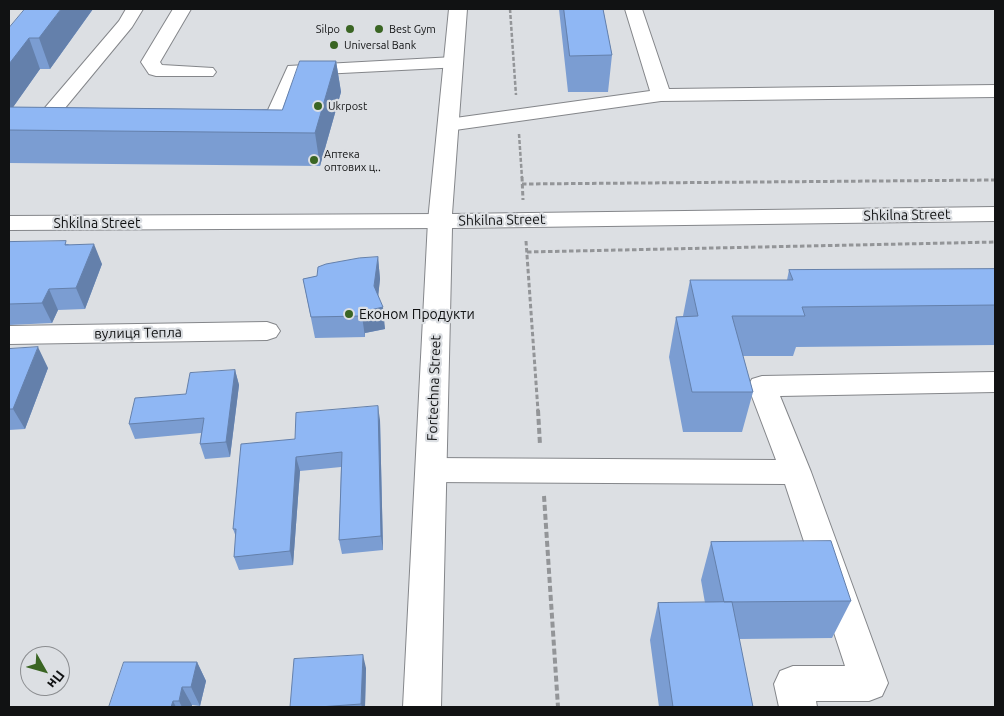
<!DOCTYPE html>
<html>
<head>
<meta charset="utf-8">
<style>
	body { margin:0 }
	#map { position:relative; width:1004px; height:716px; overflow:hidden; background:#dcdfe3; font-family:Ubuntu,sans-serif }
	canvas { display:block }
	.frame { position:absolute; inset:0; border:10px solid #111213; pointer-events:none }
	.north { position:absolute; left:20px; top:646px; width:50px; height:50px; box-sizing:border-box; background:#dcdfe3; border:1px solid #8b8d90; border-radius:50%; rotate:128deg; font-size:14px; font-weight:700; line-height:20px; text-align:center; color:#111213 }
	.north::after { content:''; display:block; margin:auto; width:18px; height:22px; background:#3a6523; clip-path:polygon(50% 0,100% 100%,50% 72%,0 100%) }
</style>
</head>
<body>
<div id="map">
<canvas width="1004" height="716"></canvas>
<div class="frame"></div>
<div class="north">Пн</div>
</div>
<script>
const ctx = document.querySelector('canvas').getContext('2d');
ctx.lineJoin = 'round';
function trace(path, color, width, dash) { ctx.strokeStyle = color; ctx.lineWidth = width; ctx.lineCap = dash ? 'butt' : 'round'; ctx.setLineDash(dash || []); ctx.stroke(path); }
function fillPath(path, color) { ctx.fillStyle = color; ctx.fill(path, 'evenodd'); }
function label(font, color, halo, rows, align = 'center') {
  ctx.font = font + ' Ubuntu,sans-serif'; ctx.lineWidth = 4.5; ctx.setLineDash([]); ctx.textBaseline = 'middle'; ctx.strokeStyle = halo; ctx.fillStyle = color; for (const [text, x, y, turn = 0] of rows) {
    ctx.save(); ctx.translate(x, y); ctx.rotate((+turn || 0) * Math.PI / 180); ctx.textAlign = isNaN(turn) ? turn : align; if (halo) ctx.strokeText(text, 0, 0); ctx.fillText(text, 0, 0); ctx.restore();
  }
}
const minor = new Path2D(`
	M126 9H143L132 27 65 108 85 111 88 115 85 119 78 121 43 118 40 114 43 110 119 21Z
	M173 9H191L160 62 162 65 213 68 216 72 213 76H156L149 74 141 62Z
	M625 9H642L669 89 995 85V97L661 101 448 131 441 129 438 125 441 121 448 119 650 91Z
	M454 57 461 59 463 63 461 67 302 75 282 120 275 122 239 120 236 116 239 112 268 110 288 66Z
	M440 214 448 216 452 221 448 226 440 228 9 230V216Z
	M267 322 276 325 280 331 276 337 267 340 9 344V326Z
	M995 372V392L780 396 811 472 888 683 882 696 869 701H816L817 707H779L774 684 780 671 793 666H845L785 484 431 482 420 479 416 470 420 461 431 458 776 460 748 386 752 379 762 376Z`);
const major = new Path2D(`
	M449 9H467L452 214 995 207V221L452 228 441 707H403L428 221Z`);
trace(minor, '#84868a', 2);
trace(major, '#84868a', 2);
trace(new Path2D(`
	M510 9 516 95
	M519 134 522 178`), '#939598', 2.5, [4, 2]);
trace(new Path2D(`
	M522 177 523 200
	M522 184 995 180
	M526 241 538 411
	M527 252 995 242`), '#939598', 3, [4.5, 2.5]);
trace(new Path2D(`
	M538 410 540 445
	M544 496 558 707`), '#939598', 4, [6, 3]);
fillPath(minor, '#fff');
fillPath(major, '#fff');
fillPath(new Path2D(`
	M93 9 50 69H40L13 107 282 110 336 61 341 92 320 166 9 163V28Z
	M559 9H603L612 55 608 92H568Z
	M9 242 68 244 102 264 85 309 58 310 52 323 9 325Z
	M378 257 380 279 378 296 385 329 365 333V337L315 338 303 279 317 276Z
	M995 269V345L796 347 793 356H743L753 392 742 432H683L669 357 676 317 683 316 690 280H787L789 270Z
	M9 349 48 368 25 429 9 430Z
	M235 370 239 385 230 457 205 459 200 444 201 433 135 439 129 424 186 394Z
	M380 420 383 550 342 554 339 540 341 467 300 471 293 565 239 570 234 557 236 537 233 529 295 439Z
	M711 542 851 601 832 638 739 639 753 707H659L650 640 658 603H705L701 580Z
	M197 662 206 681 200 706 192 705V707H109Z
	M366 668 365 707H290Z`), '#7b9dd2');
fillPath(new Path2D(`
	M61 9H93L50 69 39 38Z
	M29 38 40 69 9 113V64Z
	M336 61 341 92 320 166 315 133Z
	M94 244 102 264 85 309 76 288Z
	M378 257 380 279 377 307 374 286Z
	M49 289 58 310 52 323 42 303Z
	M383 307 385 329 365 333V337L362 316V312Z
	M38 347 48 368 25 429 13 409Z
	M235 370 239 385 230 457 226 442Z
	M378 406 380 420 383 550 381 536Z
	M296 457 300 471 293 565 290 551Z
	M363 655 366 668 365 707H362L361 704Z
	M197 662 206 681 200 706 191 687Z
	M182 687 192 705V707H182L179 701Z
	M173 701 176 707H171Z`), '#6480ab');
const building = new Path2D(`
	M25 9H61L39 38H29L9 64V28Z
	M564 9H603L612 55 570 56Z
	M300 61H336L315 133 9 130V107L282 110Z
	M66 241 65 245 94 244 76 288 49 289 42 303 9 304V242Z
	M378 257 374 286 383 307 362 312V316L311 317 303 279 317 276 318 267 326 264 359 258Z
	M995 269V305L802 307 805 316H732L753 392H692L676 317 698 316 690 280H793L789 270Z
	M38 347 13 409H9V349Z
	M235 370 226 442 200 444 204 418 129 424 135 398 186 394 190 373Z
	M378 406 381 536 339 540 342 452 296 457 290 551 234 557 236 529H233L241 444 295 439 296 413Z
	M831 541 851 601 724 602 711 542Z
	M732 602 753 707H673L658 603Z
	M363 655 361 704 319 707H290L294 659Z
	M124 662H197L191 687H182L179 701H173L171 707H109Z`);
fillPath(building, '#8fb7f4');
trace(building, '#6480ab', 1);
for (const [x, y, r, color] of [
	[350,29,5,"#3a6523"],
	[379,29,5,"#3a6523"],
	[334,45,5,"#3a6523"],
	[318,106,5,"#3a6523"],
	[314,160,5,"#3a6523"],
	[349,314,5,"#3a6523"]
]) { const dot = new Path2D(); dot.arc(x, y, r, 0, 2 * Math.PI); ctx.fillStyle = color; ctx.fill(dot); trace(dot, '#dcdfe3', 2); }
label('11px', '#111213', '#dcdfe3', [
	["Silpo",340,29,"right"],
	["Best Gym",389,29],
	["Universal Bank",344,45],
	["Ukrpost",328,106],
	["Аптека",324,154],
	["оптових ц‥",324,167]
], 'left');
label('14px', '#111213', '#dcdfe3', [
	["Shkilna Street",907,215,-1],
	["Shkilna Street",502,220,-1],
	["Shkilna Street",97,223],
	["вулиця Тепла",138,333,-1],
	["Fortechna Street",434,388,-88]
]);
label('14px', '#111213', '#dcdfe3', [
	["Економ Продукти",359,314]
], 'left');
</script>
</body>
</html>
